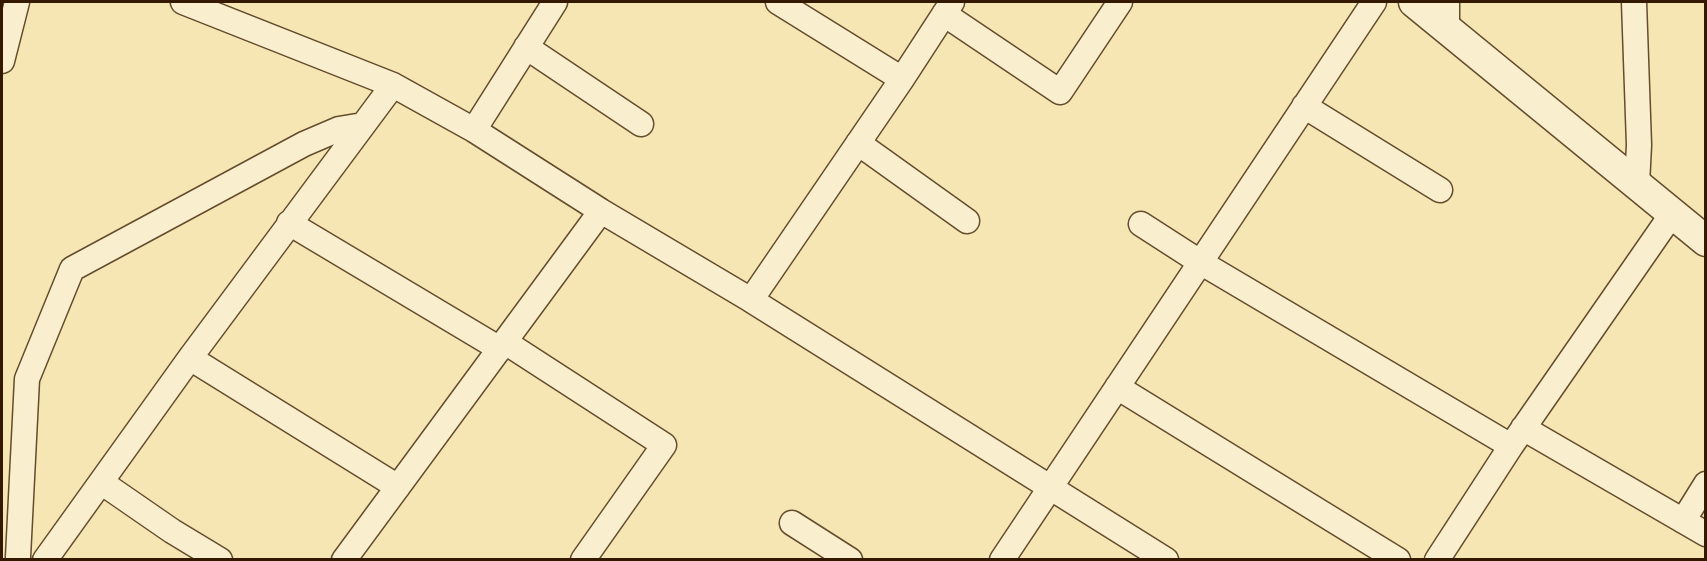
<!DOCTYPE html>
<html>
<head>
<meta charset="utf-8">
<style>
	body { margin:0 }
	#map { position:relative; width:1707px; height:561px; overflow:hidden; background:#f6e6b4; font-family:Alegreya,serif }
	canvas { display:block }
	.frame { position:absolute; inset:0; border:3px solid #341900; pointer-events:none }
</style>
</head>
<body>
<div id="map">
<canvas width="1707" height="561"></canvas>
<div class="frame"></div>
</div>
<script>
const ctx = document.querySelector('canvas').getContext('2d');
ctx.lineJoin = 'round';
function trace(path, color, width, dash) { ctx.strokeStyle = color; ctx.lineWidth = width; ctx.lineCap = dash ? 'butt' : 'round'; ctx.setLineDash(dash || []); ctx.stroke(path); }
const minor = new Path2D(`
	M183 2 393 85 474 130 601 211 751 300 1166 560
	M778 2 902 79
	M1634 2 1639 145 1637 184
	M944 14 1060 92 1120 2
	M1447 28V2
	M526 47 641 124
	M2 61 17 2
	M1304 106 1440 190
	M474 130 555 2
	M858 143 967 221
	M289 223 500 349
	M1141 224 1200 262 1511 446
	M751 300 902 79 952 2
	M505 342 664 445 583 560
	M190 358 398 487
	M1117 387 1398 560
	M1523 428 1706 534
	M101 482 172 531 220 560
	M1683 521 1706 484
	M792 523 850 560
	M18 557 27 379 72 269 304 144 339 129 363 125
	M45 560 190 358 393 85
	M344 560 601 211
	M1002 560 1374 2
	M1437 560 1511 446 1672 214`);
const tertiary = new Path2D(`
	M1414 2 1706 241`);
trace(minor, '#644c2d', 27);
trace(tertiary, '#644c2d', 33);
trace(minor, '#f9efce', 24);
trace(tertiary, '#f9efce', 30);
</script>
</body>
</html>
